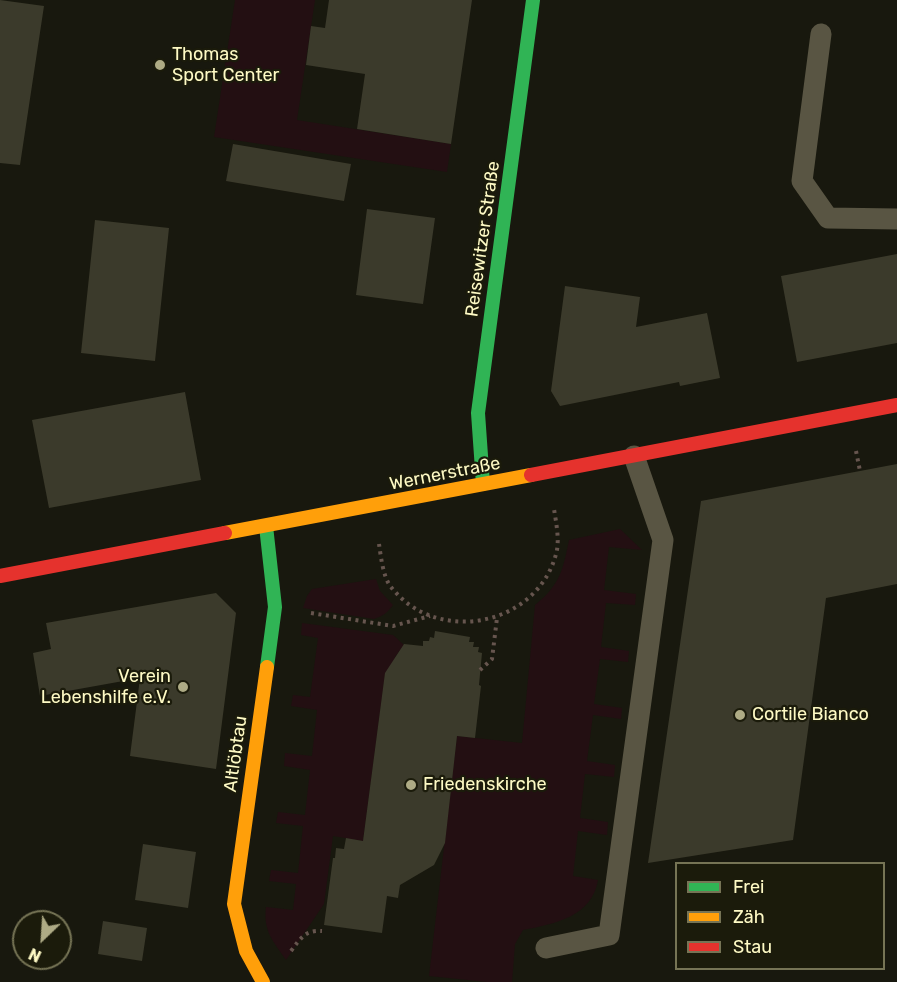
<!DOCTYPE html>
<html>
<head>
<meta charset="utf-8">
<style>
	body { margin:0 }
	#map { position:relative; width:897px; height:982px; overflow:hidden; background:#18180e; font-family:Rubik,sans-serif }
	canvas { display:block }
	.legend { position:absolute; left:675px; top:862px; width:210px; height:108px; box-sizing:border-box; background:#1b1b0b; border:2px solid #767455; margin:0; padding:8px 10px; list-style:none; font-size:18px; color:#fefac5 }
	.legend li { display:flex; align-items:center; gap:12px; height:30px }
	.legend b { width:30px; border:2px solid #767455 }
	.north { position:absolute; left:12px; top:910px; width:60px; height:60px; box-sizing:border-box; background:#1b1b0b; border:2px solid #767455; border-radius:50%; rotate:205deg; font-size:16px; font-weight:700; line-height:24px; text-align:center; color:#fefac5 }
	.north::after { content:''; display:block; margin:auto; width:21px; height:27px; background:#aeab85; clip-path:polygon(50% 0,100% 100%,50% 72%,0 100%) }
</style>
</head>
<body>
<div id="map">
<canvas width="897" height="982"></canvas>
<ul class="legend">
<li><b style="height:8px;background:#30b455"></b>Frei</li>
<li><b style="height:8px;background:#ff9f0a"></b>Zäh</li>
<li><b style="height:8px;background:#e5322d"></b>Stau</li>
</ul>
<div class="north">N</div>
</div>
<script>
const ctx = document.querySelector('canvas').getContext('2d');
ctx.lineJoin = 'round';
function fillPath(path, color) { ctx.fillStyle = color; ctx.fill(path, 'evenodd'); }
function trace(path, color, width, dash) { ctx.strokeStyle = color; ctx.lineWidth = width; ctx.lineCap = dash ? 'butt' : 'round'; ctx.setLineDash(dash || []); ctx.stroke(path); }
function label(font, color, halo, rows, align = 'center') {
  ctx.font = font + ' Rubik,sans-serif'; ctx.lineWidth = 4.5; ctx.setLineDash([]); ctx.textBaseline = 'middle'; ctx.strokeStyle = halo; ctx.fillStyle = color; for (const [text, x, y, turn = 0] of rows) {
    ctx.save(); ctx.translate(x, y); ctx.rotate((+turn || 0) * Math.PI / 180); ctx.textAlign = isNaN(turn) ? turn : align; if (halo) ctx.strokeText(text, 0, 0); ctx.fillText(text, 0, 0); ctx.restore();
  }
}
fillPath(new Path2D(`
	M235 0H315L297 120 451 144 447 172 214 137Z
	M620 529 642 550 609 547 604 590 636 594 635 605 606 603 601 647 629 651 628 662 600 659 594 704 622 708 621 719 593 715 587 761 615 765 614 777 585 774 580 818 608 822 607 835 578 831 573 876 598 880C592 917 554 924 523 930L515 944 512 982H487L429 976 457 736 522 743 535 605C560 585 563 570 569 540Z
	M376 579 380 591 393 605C387 613 383 616 374 619L303 608 307 596 312 589Z
	M302 623 393 635 404 645 395 657 393 675H385L363 841 333 836 324 904 286 960C273 941 263 931 266 907L293 910 296 884 269 881 271 870 298 873 303 826 276 823 278 812 305 815 310 770 284 766 285 753 312 756 317 710 291 706 293 695 310 697 318 638 301 635Z`), '#230f12');
fillPath(new Path2D(`
	M0 0 44 6 20 165 0 163Z
	M329 0H472L451 144 357 129 365 74 306 65 311 26 325 28Z
	M233 144 351 164 344 201 226 181Z
	M367 209 435 218 423 304 356 295Z
	M95 220 169 228 155 361 81 353Z
	M897 254V343L797 362 781 276Z
	M565 286 640 297 636 327 707 313 720 378 680 386 679 382 560 406 551 391Z
	M185 392 201 480 49 508 32 420Z
	M897 464V584L826 598 793 840 648 863 701 501Z
	M216 593 236 613 216 769 130 756 140 678 40 696 33 653 51 649 46 623Z
	M435 631 470 637 469 642H474L473 647H479L478 652 482 653 479 685 481 686 475 738 457 736 445 843 434 865 400 885 398 898 387 896 382 933 324 925 333 858H335L336 848 344 849 346 838 363 841 385 673 404 644 423 646V641H429L430 637 434 638Z
	M143 844 196 852 188 908 135 900Z
	M103 921 147 928 142 961 98 954Z`), '#3b3a2b');
trace(new Path2D(`
	M856 451 860 471
	M379 544C381 557 383 577 391 587 437 646 537 626 556 554 560 541 556 522 554 509
	M311 613 393 626 430 616
	M480 670 492 659 497 618
	M291 951C301 938 305 930 322 931`), '#66554e', 4, [3, 4.5]);
trace(new Path2D(`
	M821 34 802 181 828 218 897 219
	M546 948 609 935 663 540 634 456`), '#595543', 21);
trace(new Path2D(`
	M483 484 478 413 533 0
	M266 526 275 607 267 667`), '#30b455', 14);
trace(new Path2D(`
	M225 533 531 475
	M263 982 246 951 234 904 267 667`), '#ff9f0a', 14);
trace(new Path2D(`
	M531 475 897 405
	M0 576 225 533`), '#e5322d', 14);
for (const [x, y, r, color] of [
	[160,65,6,"#aeab85"],
	[183,687,6,"#aeab85"],
	[740,715,6,"#aeab85"],
	[411,785,6,"#aeab85"]
]) { const dot = new Path2D(); dot.arc(x, y, r, 0, 2 * Math.PI); ctx.fillStyle = color; ctx.fill(dot); trace(dot, '#1b1b0b', 2); }
label('18px', '#fefac5', '#1b1b0b', [
	["Thomas",172,55],
	["Sport Center",172,76],
	["Verein",171,677,"right"],
	["Lebenshilfe e.V.",171,698,"right"],
	["Cortile Bianco",752,715],
	["Friedenskirche",423,785]
], 'left');
label('18px', '#fefac5', '#1b1b0b', [
	["Reisewitzer Straße",483,239,-82],
	["Wernerstraße",445,474,-11],
	["Altlöbtau",236,754,-82]
]);
</script>
</body>
</html>
